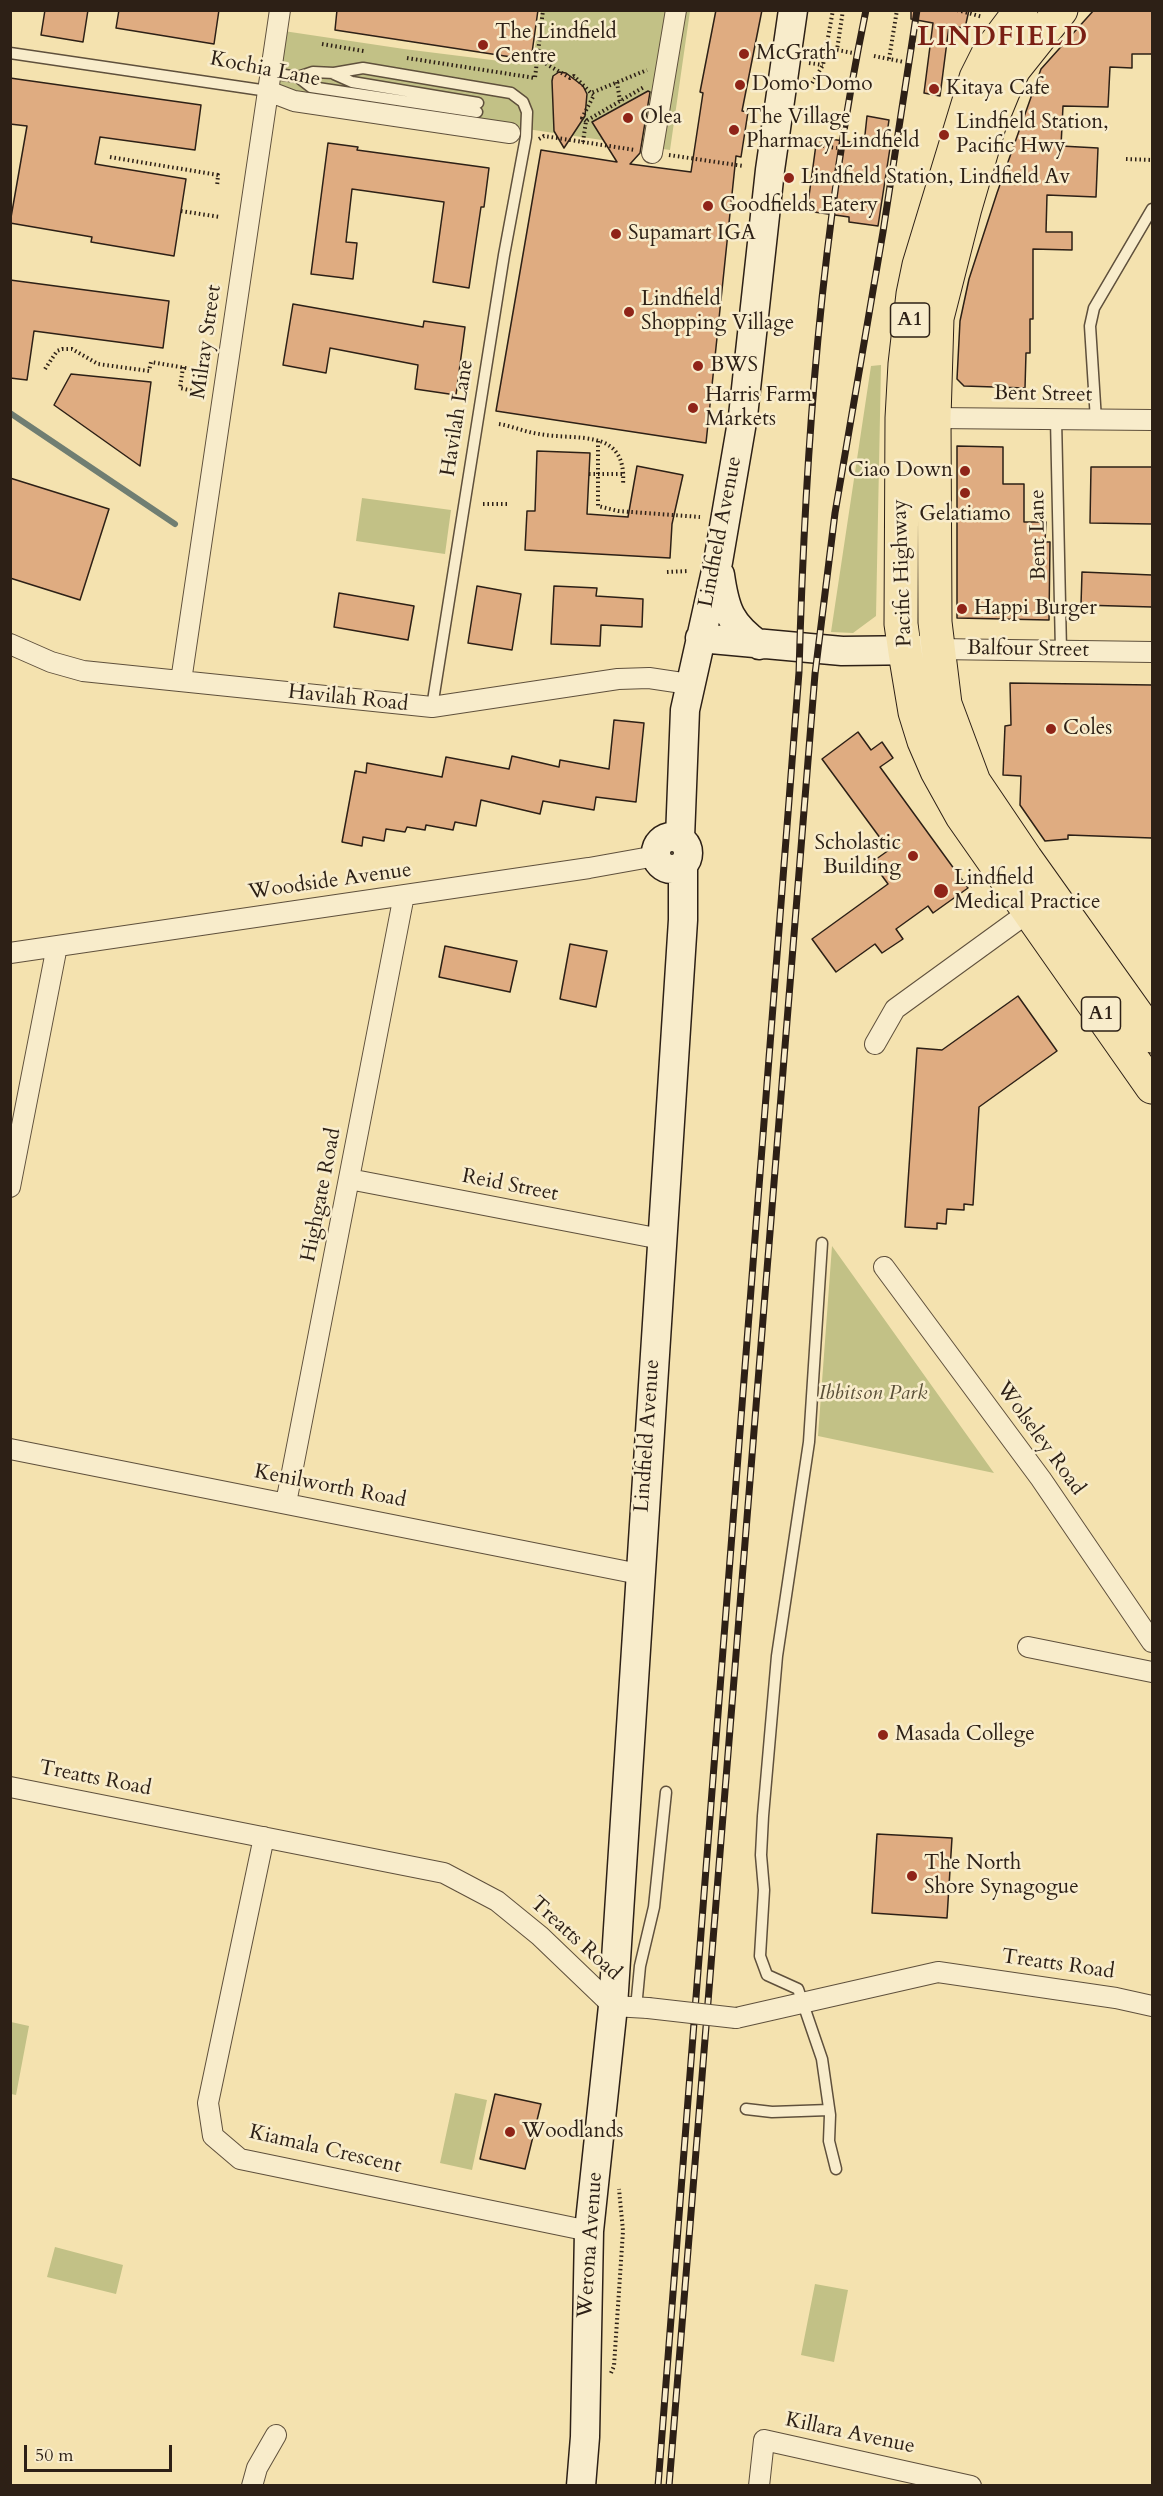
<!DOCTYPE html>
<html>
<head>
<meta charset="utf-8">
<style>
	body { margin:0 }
	#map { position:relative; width:1163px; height:2496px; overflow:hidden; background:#f4e2af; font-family:Cardo,serif }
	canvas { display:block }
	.frame { position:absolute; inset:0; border:12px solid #2d2016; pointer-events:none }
	.scale { position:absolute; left:24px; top:2445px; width:148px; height:27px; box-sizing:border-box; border:3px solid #2d2016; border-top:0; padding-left:8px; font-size:18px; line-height:21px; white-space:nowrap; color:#2d2016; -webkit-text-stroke:4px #f8eccb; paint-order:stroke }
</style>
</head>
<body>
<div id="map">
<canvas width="1163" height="2496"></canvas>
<div class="frame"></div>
<div class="scale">50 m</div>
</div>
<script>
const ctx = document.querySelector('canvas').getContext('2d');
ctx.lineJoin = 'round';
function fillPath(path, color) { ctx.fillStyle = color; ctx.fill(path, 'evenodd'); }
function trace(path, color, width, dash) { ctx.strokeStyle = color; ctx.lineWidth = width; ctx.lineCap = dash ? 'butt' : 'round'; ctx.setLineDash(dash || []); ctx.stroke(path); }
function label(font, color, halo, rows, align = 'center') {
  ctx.font = font + ' Cardo,serif'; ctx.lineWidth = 5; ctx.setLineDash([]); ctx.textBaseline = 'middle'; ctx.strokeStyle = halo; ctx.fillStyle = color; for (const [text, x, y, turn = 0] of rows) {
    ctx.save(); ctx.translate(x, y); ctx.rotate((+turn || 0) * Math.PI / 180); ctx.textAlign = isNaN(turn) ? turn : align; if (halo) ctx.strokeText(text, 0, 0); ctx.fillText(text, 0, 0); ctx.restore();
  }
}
fillPath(new Path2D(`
	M541 11H690L670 150 268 91 277 30 404 49 532 65Z
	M881 365 876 616 853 633 831 632 871 366Z
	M362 498 451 510 445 554 356 541Z
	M832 1246 994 1473 818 1436Z
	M11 2022 29 2026 16 2095 11 2094Z
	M455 2093 487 2100 472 2170 440 2163Z
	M55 2247 123 2265 116 2294 47 2277Z
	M815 2284 848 2290 834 2362 801 2355Z`), '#c2c186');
trace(new Path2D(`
	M10 413 175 524`), '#707e72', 6);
const building = new Path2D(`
	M45 10H88L83 42 41 35Z
	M119 10H219L214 44 116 28Z
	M337 10H538L531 60 335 30Z
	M716 10H762L742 111 748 112 741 157 736 156 706 443 496 411 541 150 617 162 592 122 648 91 650 92 640 153 630 164 691 172 703 93 700 92Z
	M911 10H969L965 28 949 26 940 96 924 93 933 23 911 19Z
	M1094 10H1152V54H1132V68L1110 67 1108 107 1063 106 1061 146 1098 148 1096 197 1047 195 1046 232H1072V250L1033 249V319H1030V353H1026L1025 388 964 386 957 379 960 321 969 279 997 193 1041 69Z
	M559 72 566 73 583 86 587 94 585 116 564 148 554 131 552 81 553 76Z
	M10 78 201 105 195 150 100 137 95 164 186 179 174 256 91 242 92 237 10 223 27 126 10 124Z
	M867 116 889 120 885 147 890 148 878 226 849 222V217L807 211 817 137 864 144Z
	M328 143 358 147 357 150 489 168 484 207H481L469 288 433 282 444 202 352 189 346 242 357 243 353 279 311 274Z
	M10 280 169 301 163 348 34 331 27 380 10 378Z
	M293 304 423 327 424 321 465 327 456 395 415 389 418 365 330 348 326 373 283 365Z
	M71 374 151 382 140 466 54 405Z
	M957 446 1003 447V484H1024V522H1046L1045 542H1050L1049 620 957 618Z
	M537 451 590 453 587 514 628 517 637 466 683 475 672 524 670 558 525 550 527 511H535Z
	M1091 467H1152V524L1090 523Z
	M10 478 109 509 80 600 10 578Z
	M1082 572 1152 575V607L1081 605Z
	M477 586 521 594 512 650 468 643Z
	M554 586 597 588 596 596 643 599 642 627 601 625 600 646 551 644Z
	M339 593 414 606 408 640 334 627Z
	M1010 683 1152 685V838L1068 835V839L1045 841 1020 805 1021 776 1003 775 1005 726 1011 725Z
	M614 720 644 723 636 802 596 797 594 810 543 801 540 814 481 800 476 826 455 822 453 830 426 825 425 830 407 827 405 832 386 829 384 841 363 837 362 846 342 842 355 771 366 773 367 763 442 777 446 757 509 769 512 756 559 767 560 760 609 769Z
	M858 732 871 750 882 742 893 758 880 767 968 888 933 913 928 906 896 929 903 939 882 953 875 944 836 972 812 939 888 884 872 862 889 850 822 759Z
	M570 944 607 951 596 1007 560 999Z
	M445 946 517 961 510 992 439 977Z
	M1018 996 1057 1051 979 1107 973 1205 964 1204V1210L947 1209 946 1224 937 1223V1229L905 1227 917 1048 942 1050Z
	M877 1834 952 1838 947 1918 872 1913Z
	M495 2094 541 2104 525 2169 480 2159Z`);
fillPath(building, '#dfac81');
trace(building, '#2d2016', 1.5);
const lane = new Path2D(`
	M10 53 268 91
	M271 73 298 77 313 72 334 73 363 68 511 93 523 102 527 112 526 137 504 255 432 707
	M334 74 352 82 478 103
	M298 77 311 87 477 112
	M1056 419 1061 651
	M1096 420 1090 326 1094 308 1152 209
	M822 1243 809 1442 777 1656 763 1816 761 1855 764 1890 760 1956 767 1975 798 1989 822 2059 830 2115 829 2141 836 2169
	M636 2008 640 1966 654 1907 666 1792
	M746 2109 772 2112 829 2110`);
const street = new Path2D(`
	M268 91 294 101 510 133
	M652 153 676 10
	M934 418 1152 420
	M10 644 51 662 83 671 432 707 618 679 649 678 689 684
	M937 649 1152 652
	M181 681 280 10
	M10 953 589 868 656 856
	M875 1044 895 1009 1030 911
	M349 1179 661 1239
	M10 1187 57 946
	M884 1267 1041 1479 1152 1642
	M10 1449 639 1574
	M286 1503 404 895
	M1028 1647 1152 1672
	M10 1787 444 1873 497 1901 540 1936 613 2006 648 2008
	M264 1837 208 2103 213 2136 240 2159 589 2231
	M736 2018 938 1972 1116 1998 1152 2006
	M252 2486 257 2468 276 2435
	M759 2486 764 2440 971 2486`);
const secondary = new Path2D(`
	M720 575C725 610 730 624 759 645
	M700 638 842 651 926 650
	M656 853a16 16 0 1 1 32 0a16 16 0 1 1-32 0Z
	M680 838 685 710 718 562 743 416 770 170 793 10
	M581 2486 585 2437 589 2231 613 2006 683 920V866`);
const highway = new Path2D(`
	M1021 10 988 54 976 78 919 265 913 294 905 364 902 418 901 624 905 652 915 712 924 741 937 771 962 816 1152 1087
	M1061 10 1014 69 1003 92 989 126 965 208 937 318 934 418 935 622 945 704 974 782 1026 859 1152 1036`);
trace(lane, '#5f503c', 13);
trace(street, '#5f503c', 22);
trace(secondary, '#2d2016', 31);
trace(highway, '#2d2016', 35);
trace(new Path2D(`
	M843 10 837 50 853 53
	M957 10 983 17
	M322 44 364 51
	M874 56 904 62
	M407 58 535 78 543 10
	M538 59 570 78 574 76 591 93 647 70
	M889 59 897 10
	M809 63 823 65
	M617 82 620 101
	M812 83 823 65 833 10
	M586 121 582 118 594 95 591 93
	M539 139 544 136 635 150
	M583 142 586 121 644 87
	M796 142 837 148
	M669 155 743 166
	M110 157 218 175 217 187
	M1126 159 1152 160
	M181 211 220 217
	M183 367 180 388 193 391
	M45 369 57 351 62 349H72L98 364 149 371 151 362 197 370
	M499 424C512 426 525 432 539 434 577 441 627 427 623 484
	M598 441V506L618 511 700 517
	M589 474H624
	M483 504H508
	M667 572 689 571
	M611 2373 614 2366 623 2231 619 2189`), '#2d2016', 4, [1.5, 3]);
trace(lane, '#f8eccb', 10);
trace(street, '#f8eccb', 20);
trace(secondary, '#f8eccb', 28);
trace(highway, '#f4e2af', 33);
const rail = new Path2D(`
	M658 2486 799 672C805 451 821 228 866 10
	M669 2486 815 674 835 513 883 232 917 10`);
trace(rail, '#2d2016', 7);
trace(rail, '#f8eccb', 4.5, [14]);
const streetBridge = new Path2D(`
	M648 2008 736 2018`);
trace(streetBridge, '#5f503c', 22, []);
trace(streetBridge, '#f8eccb', 20);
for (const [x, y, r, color] of [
	[483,45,6,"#8f2418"],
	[744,54,6,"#8f2418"],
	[740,85,6,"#8f2418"],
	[934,89,6,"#8f2418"],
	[628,118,6,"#8f2418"],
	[734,130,6,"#8f2418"],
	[944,135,6,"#8f2418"],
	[789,178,6,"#8f2418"],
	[708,206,6,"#8f2418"],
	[616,234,6,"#8f2418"],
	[629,312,6,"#8f2418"],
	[698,366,6,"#8f2418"],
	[693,408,6,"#8f2418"],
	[965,471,6,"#8f2418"],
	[965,493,6,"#8f2418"],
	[962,609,6,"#8f2418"],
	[1051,729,6,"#8f2418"],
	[913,856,6,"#8f2418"],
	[941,891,8,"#8f2418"],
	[883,1735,6,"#8f2418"],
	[912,1876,6,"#8f2418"],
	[510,2132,6,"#8f2418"]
]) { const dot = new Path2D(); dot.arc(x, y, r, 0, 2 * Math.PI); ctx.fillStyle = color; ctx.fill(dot); trace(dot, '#f8eccb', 2); }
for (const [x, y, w] of [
	[910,320,39],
	[1101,1014,39]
]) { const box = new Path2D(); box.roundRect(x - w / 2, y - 17, w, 34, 4.5); ctx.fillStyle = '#f8eccb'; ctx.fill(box); trace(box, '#2d2016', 1.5); }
label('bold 20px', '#2d2016', null, [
	["A1",910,320],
	["A1",1101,1014]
]);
label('21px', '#2d2016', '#f8eccb', [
	["The Lindfield",495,33],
	["Centre",495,57],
	["McGrath",756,54],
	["Domo Domo",752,85],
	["Kitaya Cafe",946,89],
	["Olea",640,118],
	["The Village",746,118],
	["Pharmacy Lindfield",746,142],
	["Lindfield Station,",956,123],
	["Pacific Hwy",956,147],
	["Lindfield Station, Lindfield Av",801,178],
	["Goodfields Eatery",720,206],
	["Supamart IGA",628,234],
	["Lindfield",641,300],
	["Shopping Village",641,324],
	["BWS",710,366],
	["Harris Farm",705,396],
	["Markets",705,420],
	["Ciao Down",953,471,"right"],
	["Gelatiamo",965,515,"center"],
	["Happi Burger",974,609],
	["Coles",1063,729],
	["Scholastic",901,844,"right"],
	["Building",901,868,"right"],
	["Lindfield",954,879],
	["Medical Practice",954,903],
	["Masada College",895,1735],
	["The North",924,1864],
	["Shore Synagogue",924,1888],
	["Woodlands",522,2132]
], 'left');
label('21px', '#2d2016', '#f8eccb', [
	["Kochia Lane",265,70,11],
	["Milray Street",207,342,-82],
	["Bent Street",1043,395,1],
	["Havilah Lane",458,418,-81],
	["Lindfield Avenue",721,532,-79],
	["Bent Lane",1039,535,-91],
	["Pacific Highway",903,573,-92],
	["Balfour Street",1028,650,1],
	["Havilah Road",348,699,6],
	["Woodside Avenue",330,882,-8],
	["Reid Street",510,1186,11],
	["Highgate Road",322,1195,-79],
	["Lindfield Avenue",648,1436,-86],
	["Wolseley Road",1040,1439,54],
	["Kenilworth Road",330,1487,11],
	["Treatts Road",95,1779,11],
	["Treatts Road",575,1939,42],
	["Treatts Road",1058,1965,8],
	["Kiamala Crescent",325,2150,13],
	["Werona Avenue",591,2245,-86],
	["Killara Avenue",850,2434,12]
]);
label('italic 21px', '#5a5038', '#f8eccb', [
	["Ibbitson Park",873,1394]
]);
ctx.letterSpacing = '1.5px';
label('bold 27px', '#7a1f14', '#f8eccb', [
	["LINDFIELD",1003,39]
]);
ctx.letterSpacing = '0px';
</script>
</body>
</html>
